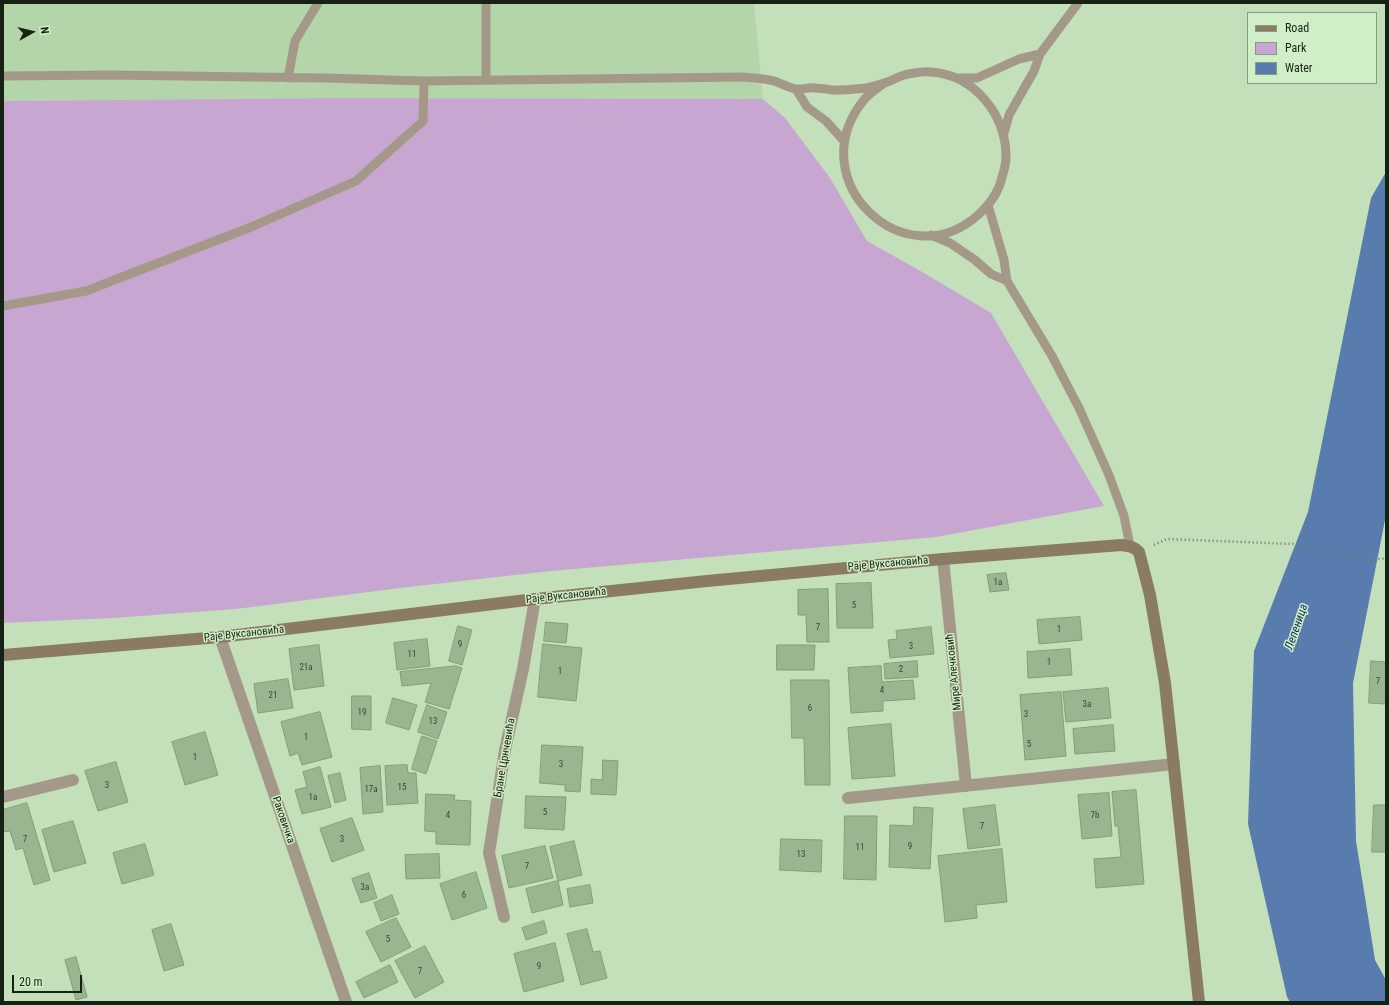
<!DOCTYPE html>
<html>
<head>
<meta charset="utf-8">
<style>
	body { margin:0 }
	#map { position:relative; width:1389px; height:1005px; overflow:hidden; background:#c3e0ba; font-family:"Roboto Condensed",sans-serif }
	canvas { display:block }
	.frame { position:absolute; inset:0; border:4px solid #172214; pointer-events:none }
	.legend { position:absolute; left:1247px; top:12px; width:130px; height:72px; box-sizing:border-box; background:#d0eec7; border:1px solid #869c7f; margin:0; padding:5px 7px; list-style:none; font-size:12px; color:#172214 }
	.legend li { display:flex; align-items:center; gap:8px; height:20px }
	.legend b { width:20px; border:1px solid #869c7f }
	.north { position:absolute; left:12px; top:12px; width:40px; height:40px; -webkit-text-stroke:3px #d0eec7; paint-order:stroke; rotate:82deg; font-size:11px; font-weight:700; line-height:16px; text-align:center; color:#172214 }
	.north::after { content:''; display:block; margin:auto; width:14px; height:18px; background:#172214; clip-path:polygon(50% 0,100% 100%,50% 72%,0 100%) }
	.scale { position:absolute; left:12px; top:975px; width:70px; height:18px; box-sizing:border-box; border:2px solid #172214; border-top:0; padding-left:5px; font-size:12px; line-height:14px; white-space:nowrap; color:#172214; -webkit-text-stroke:3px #d0eec7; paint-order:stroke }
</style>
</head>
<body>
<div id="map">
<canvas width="1389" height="1005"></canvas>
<div class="frame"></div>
<ul class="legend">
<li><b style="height:5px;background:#8b7b62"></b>Road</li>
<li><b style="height:11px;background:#c7a6d1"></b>Park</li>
<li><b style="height:11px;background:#597cae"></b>Water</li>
</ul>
<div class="north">N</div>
<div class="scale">20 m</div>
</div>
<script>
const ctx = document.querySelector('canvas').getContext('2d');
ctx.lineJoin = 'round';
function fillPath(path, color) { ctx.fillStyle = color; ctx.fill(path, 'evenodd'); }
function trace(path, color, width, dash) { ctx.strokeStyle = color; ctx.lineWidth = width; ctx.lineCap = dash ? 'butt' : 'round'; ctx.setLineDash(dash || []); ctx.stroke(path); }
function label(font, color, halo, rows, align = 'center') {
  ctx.font = font + ' "Roboto Condensed",sans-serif'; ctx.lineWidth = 3; ctx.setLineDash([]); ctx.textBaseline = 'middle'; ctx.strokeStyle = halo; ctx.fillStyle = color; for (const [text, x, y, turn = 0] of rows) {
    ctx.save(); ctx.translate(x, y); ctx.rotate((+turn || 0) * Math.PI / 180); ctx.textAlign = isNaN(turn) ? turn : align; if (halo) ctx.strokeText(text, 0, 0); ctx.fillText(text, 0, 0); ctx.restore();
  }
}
fillPath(new Path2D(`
	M3 3H754L763 99 342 98 3 101Z`), '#b3d5a9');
fillPath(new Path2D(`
	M342 98 763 99 785 118 830 178 867 241 924 273 991 313 1104 506 936 537 551 571 408 587 236 609 113 618 3 623V101Z`), '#c7a6d1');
fillPath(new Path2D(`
	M1386 172V515L1353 683 1356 841 1375 960 1386 980V1002H1290L1287 997 1248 824 1254 651 1308 512 1371 198Z`), '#597cae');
const building = new Path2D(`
	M1006 573 1009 590 990 592 987 575Z
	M871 583 873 628H837L836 584Z
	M828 589 829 642H807L806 615H798V590Z
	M1080 617 1082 640 1039 644 1037 620Z
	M546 622 568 624 566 643 544 641Z
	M458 626 472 630 462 665 449 661Z
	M931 627 934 654 890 658 888 640 897 639 896 631Z
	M427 639 430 666 397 670 394 643Z
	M543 644 582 648 576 701 538 697Z
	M319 645 324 686 294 690 289 649Z
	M777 645H815L814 670H777Z
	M1070 649 1072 675 1028 678 1027 652Z
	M917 661 918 677 885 679 884 664Z
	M1371 661 1386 662V704L1369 703Z
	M456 666 462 668 449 709 425 702 431 683 402 686 400 672Z
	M881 666 882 682 913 680 915 699 883 701V711L851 713 848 668Z
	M288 679 293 708 258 713 254 684Z
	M791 680H829L830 785H805L804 738H792Z
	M1108 688 1111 718 1066 722 1063 692Z
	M1061 692 1066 756 1025 760 1020 695Z
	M352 696H371V730L352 729Z
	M393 698 417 705 409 730 386 723Z
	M427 705 447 712 438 739 418 732Z
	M320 712 332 757 302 765 298 753 290 756 281 722Z
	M891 724 895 776 852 779 848 728Z
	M1113 725 1115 751 1075 754 1073 729Z
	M205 732 218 775 185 785 172 742Z
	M422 736 437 741 426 774 412 769Z
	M542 745 583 747 580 792 565 791V785L540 783Z
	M603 760 618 761 616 795 591 794V779L602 780Z
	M116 762 128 802 98 811 85 771Z
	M407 765 408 773H416L418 803 387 805 385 766Z
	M380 766 383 812 363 814 360 768Z
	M320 767 331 807 302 814 295 790 307 787 303 772Z
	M340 773 346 800 335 803 328 776Z
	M1136 790 1144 884 1096 888 1094 859 1121 857 1118 826H1115L1112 792Z
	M1109 793 1112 836 1082 839 1078 795Z
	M426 794 455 795 454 800 471 801 470 845 436 844V832L425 831Z
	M526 796 566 797 564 830 525 828Z
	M27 803 50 880 34 885 23 848 16 850 10 831 3 832V810Z
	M995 805 1000 845 968 849 963 809Z
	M1374 805H1386V852H1372Z
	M914 807 933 808 930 869 889 867 890 825 913 826Z
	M845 816H877L876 880 844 879Z
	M352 818 364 850 332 862 320 829Z
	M73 821 86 863 54 872 42 830Z
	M781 839 822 840 821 872 780 870Z
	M574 841 582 875 558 881 550 847Z
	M145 844 154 875 122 884 113 853Z
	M545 846 553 878 509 888 502 856Z
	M1002 849 1007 902 976 905 977 918 945 922 938 856Z
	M439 854 440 878 406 879 405 855Z
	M476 872 487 908 452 920 440 884Z
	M369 873 377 898 361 903 352 879Z
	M558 881 563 905 532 913 526 889Z
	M590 885 593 903 570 907 567 889Z
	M392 895 399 914 381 921 374 903Z
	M396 918 411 947 381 962 366 932Z
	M544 921 547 933 526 940 522 928Z
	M171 924 184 965 164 971 152 930Z
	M587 929 593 952 600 951 607 978 581 985 567 934Z
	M555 943 564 981 524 992 514 954Z
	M425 946 444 982 415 998 395 961Z
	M76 957 87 997 76 1000 65 960Z
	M390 965 398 982 364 998 356 982Z`);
fillPath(building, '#9ab691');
trace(building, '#829d79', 1);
trace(new Path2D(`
	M1154 545 1167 539 1293 544 1367 561 1386 558`), '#657860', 2.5, [1, 3]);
trace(new Path2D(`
	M3 76 111 75 325 78 424 81 742 77C752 78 764 78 774 81 781 83 789 88 796 89 802 90 809 87 815 88 821 88 826 89 832 90 839 90 847 90 855 89 867 89 879 85 890 81 896 78 902 75 908 74 915 73 924 71 931 72 975 75 1006 115 1006 157 1006 164 1004 171 1002 177 999 192 989 205 978 215 905 280 800 181 863 101 868 94 876 89 883 84
	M288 78 295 41 318 3
	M956 78H977L1019 59 1040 54
	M486 80V3
	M796 89 807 107 826 121 844 141
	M1004 133 1009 115 1034 71 1040 54 1078 3
	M988 205 1004 260 1007 281 1052 356 1079 408 1109 475 1124 516 1130 546
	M931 235 950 243 975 260 991 274 1007 281
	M3 306 86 291 251 227 356 181 423 121 424 81`), '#a49988', 9);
trace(new Path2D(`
	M943 559 966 786
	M220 637 346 1002
	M3 797 73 780
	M848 798 1174 764
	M504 917 489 853 505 750 523 669 535 599`), '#a49988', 12);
trace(new Path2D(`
	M3 655 220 637 535 599 707 581 943 559 1121 545C1129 546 1133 546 1139 552L1150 595 1165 683 1199 1002`), '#8b7b62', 12);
label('9px', '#384733', null, [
	["1a",998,583],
	["5",854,606],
	["7",818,628],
	["1",1059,630],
	["9",460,645],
	["3",911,647],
	["11",412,655],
	["1",1049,663],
	["21a",306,668],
	["2",901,670],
	["1",560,672],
	["7",1378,682],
	["4",882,691],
	["21",273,696],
	["3a",1087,705],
	["6",810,709],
	["19",362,713],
	["3",1026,715],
	["13",433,722],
	["1",306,738],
	["5",1029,745],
	["1",195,758],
	["3",561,765],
	["3",107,786],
	["15",402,788],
	["17a",371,790],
	["1a",313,798],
	["5",545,813],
	["4",448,816],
	["7b",1095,816],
	["7",982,827],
	["7",25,840],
	["3",342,840],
	["9",910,847],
	["11",860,848],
	["13",801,855],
	["7",527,867],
	["3a",365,888],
	["6",464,896],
	["5",388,940],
	["9",539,967],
	["7",420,972]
]);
label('11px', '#172214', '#d0eec7', [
	["Раје Вуксановића",888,564,-5],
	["Раје Вуксановића",566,596,-6],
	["Раје Вуксановића",244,634,-6],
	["Мире Алечковић",954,672,-96],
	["Бране Црнчевића",505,758,-80],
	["Раковичка",283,820,71]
]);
label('italic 12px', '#092b5b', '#d0eec7', [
	["Лепеница",1297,627,-71]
]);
</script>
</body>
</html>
